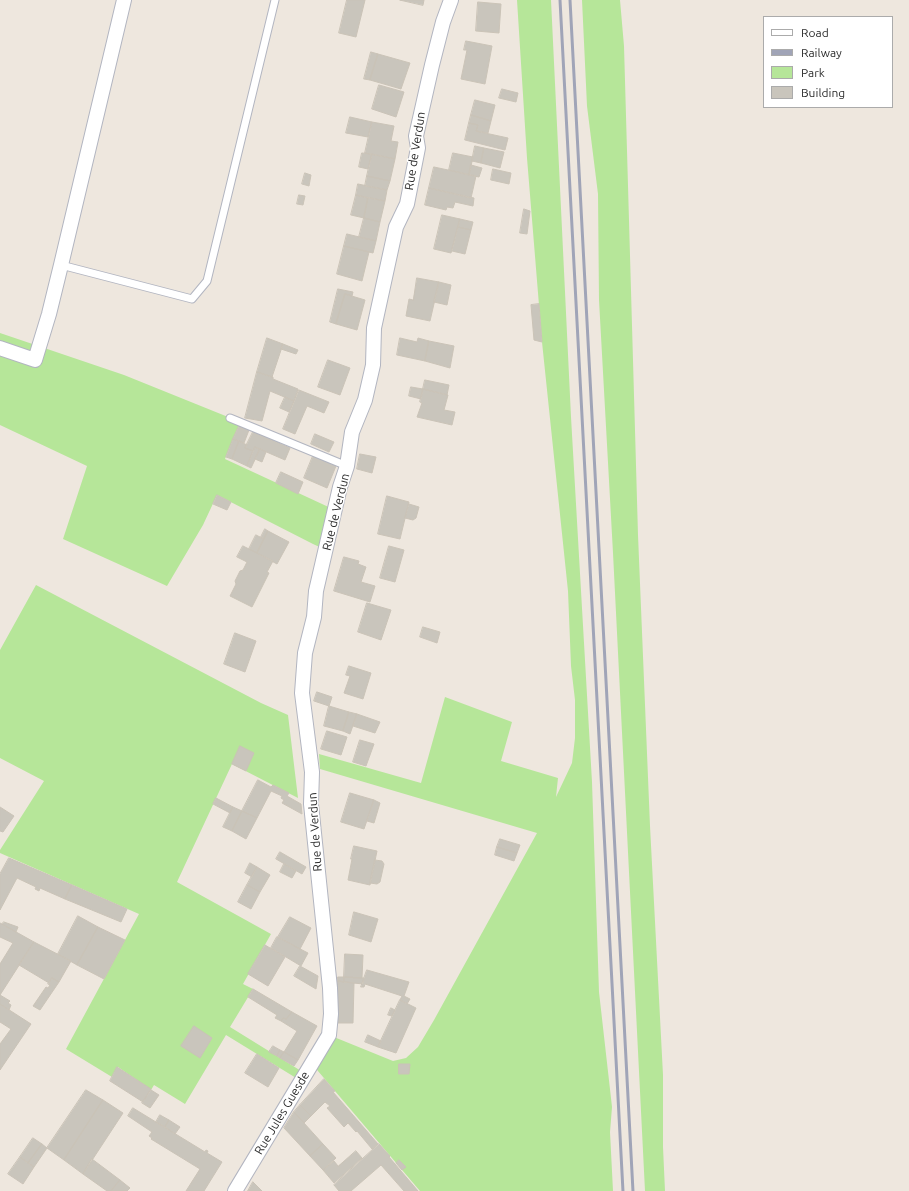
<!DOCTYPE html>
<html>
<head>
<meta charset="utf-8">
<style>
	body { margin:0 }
	#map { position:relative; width:909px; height:1191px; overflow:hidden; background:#eee7de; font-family:Ubuntu,sans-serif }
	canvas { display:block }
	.legend { position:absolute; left:763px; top:16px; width:130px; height:92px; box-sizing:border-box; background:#fff; border:1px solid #ababab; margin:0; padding:5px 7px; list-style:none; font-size:12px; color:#2c2c2c }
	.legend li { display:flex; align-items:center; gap:8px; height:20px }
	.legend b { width:20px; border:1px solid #ababab }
</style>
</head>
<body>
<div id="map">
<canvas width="909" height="1191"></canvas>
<ul class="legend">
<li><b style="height:5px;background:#fff"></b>Road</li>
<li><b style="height:5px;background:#a0a4b7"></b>Railway</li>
<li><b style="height:11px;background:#b6e699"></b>Park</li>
<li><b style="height:11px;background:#c9c5bc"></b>Building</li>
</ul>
</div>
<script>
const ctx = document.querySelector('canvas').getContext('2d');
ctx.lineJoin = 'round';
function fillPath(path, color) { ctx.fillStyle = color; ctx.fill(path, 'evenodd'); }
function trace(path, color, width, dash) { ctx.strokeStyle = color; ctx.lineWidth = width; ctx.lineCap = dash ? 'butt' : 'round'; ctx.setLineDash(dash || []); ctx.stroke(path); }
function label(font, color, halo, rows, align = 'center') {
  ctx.font = font + ' Ubuntu,sans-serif'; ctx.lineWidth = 3; ctx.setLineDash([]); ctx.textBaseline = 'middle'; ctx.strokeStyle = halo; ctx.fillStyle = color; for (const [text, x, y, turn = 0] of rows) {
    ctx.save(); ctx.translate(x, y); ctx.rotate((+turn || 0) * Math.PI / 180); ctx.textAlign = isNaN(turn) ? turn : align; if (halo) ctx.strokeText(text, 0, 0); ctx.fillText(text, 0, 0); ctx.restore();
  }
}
fillPath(new Path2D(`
	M517 0H551L571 417 592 782 599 992 612 1107 610 1132 613 1191H420L312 1064 329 1035 393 1061 406 1058 418 1047 434 1020 537 833 320 769 319 754 421 783 445 697 512 722 501 761 558 778 556 797 572 763 575 738V700L571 666 568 591 542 342 527 158Z
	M582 0H620L624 46 638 535 650 826 663 1075V1147L665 1191H645L613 553 599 300 598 194 587 106Z
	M0 333 124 375 243 423 239 426 225 459 335 510 326 550 313 544 217 495 203 525 167 586 63 539 87 466 0 425Z
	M36 585 261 703 288 715 298 798 232 764 177 882 271 934 243 984 253 989 230 1027 306 1074 301 1081 226 1035 185 1104 154 1085 151 1090 118 1067 112 1077 66 1049 139 914 0 853V850L44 781 0 758V650Z`), '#b6e699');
const building = new Path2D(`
	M347 0H365L356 37 339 33Z
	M400 0H424L423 5Z
	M478 2 501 4 499 33 476 31Z
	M466 41 492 46 485 84 461 79 467 50H464Z
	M371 52 378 54 370 80 364 79Z
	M378 54 410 63 401 89 370 80Z
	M379 85 404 92 396 117 372 109Z
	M502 89 518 93 516 102 499 98Z
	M475 100 495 105 491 121 471 115Z
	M471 115 491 121 488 133 476 131 478 125 469 123Z
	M350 117 372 122 368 137 346 133Z
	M372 122 394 126 391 141 398 142 395 159 365 153Z
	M469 123 478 125 476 131 508 138 505 150 465 140Z
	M475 146 484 148 481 163 472 161Z
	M484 148 504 152 500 168 481 163Z
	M362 153 372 154 368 169 359 167Z
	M453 153 473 157 469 175 449 170Z
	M372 154 395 159 390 181 367 176Z
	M471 165 482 168 479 177 469 175Z
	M434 167 476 176 471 198 429 188Z
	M493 169 511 173 509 184 491 180Z
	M305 173 311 175 309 186 302 184Z
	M367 176 390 181 387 190 365 186Z
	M358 184 387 190 385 201 356 195Z
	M429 188 474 198 473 206 455 202 453 208 447 207 446 210 425 205Z
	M299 195 305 196 303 205 297 204Z
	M356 195 368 198 364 218 351 215Z
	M368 198 385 201 380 222 364 218Z
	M524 209 530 211 527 234 520 233Z
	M442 215 460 219 451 253 434 249Z
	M364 218 380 222 376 241 359 237Z
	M460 219 473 222 471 230 458 227Z
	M458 227 471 230 465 254 452 251Z
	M347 234 376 241 373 253 344 246Z
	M344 246 369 252 362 281 337 274Z
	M417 278 439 282 430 321 406 316 409 299 413 300Z
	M439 282 451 285 447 305 434 302Z
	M338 289 353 292 352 296 345 294 336 324 330 322Z
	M345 294 365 300 357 330 336 324Z
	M539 304 542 342 534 340 531 305Z
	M267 338 283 344 272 377 257 372Z
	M400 338 417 342 418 338 429 341 425 361 397 355Z
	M429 341 454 346 450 368 425 361Z
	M283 344 298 350 296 354 281 349Z
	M328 360 350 368 340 395 318 387Z
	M257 372 273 377V379L298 389 294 401 270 391 262 421 245 418Z
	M425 380 449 385 447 395 423 389Z
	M411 387 423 389 421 399 409 396Z
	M423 389 448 395 444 410 455 412 452 425 417 417 422 403 420 402Z
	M299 390 329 402 324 413 307 406 295 434 283 429Z
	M285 397 294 401 289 412 280 408Z
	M239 426 249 430 244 443 233 439Z
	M253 432 290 448 285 460 255 447 253 451 245 448Z
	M315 434 334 442 329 452 311 444Z
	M233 439 239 441 232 459 226 457Z
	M239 441 247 445 245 448 253 451 247 466 232 459Z
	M255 447 260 449 251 468 247 466Z
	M260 449 266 452 262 462 255 459Z
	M360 454 376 457 372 473 357 469Z
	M313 456 336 466 327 488 304 478Z
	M281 472 303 482 298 494 276 483Z
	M217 495 231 502 227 510 213 504Z
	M387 496 409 502 400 539 378 534Z
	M409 504 419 507 416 518 413 520 405 518Z
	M265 529 268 531 264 539 261 537Z
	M268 531 289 542 277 564 257 553Z
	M256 535 264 539 257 553 249 549Z
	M243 546 273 561 267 572 269 573 252 607 230 596 236 584 235 581 240 571 243 570 247 562 237 557Z
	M389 546 404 550 395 582 380 578Z
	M344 557 359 561 358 564 366 567 361 582 375 586 370 602 334 591Z
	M367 603 391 610 381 640 358 632Z
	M423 627 440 632 437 643 420 637Z
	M235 633 256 641 245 672 224 664Z
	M349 666 371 673 363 699 344 693 350 676 346 675Z
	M317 692 332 697 329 706 314 701Z
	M329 706 349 712 343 731 324 726Z
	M349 712 357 714 350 734 343 731Z
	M357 714 380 722 375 733 353 726Z
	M327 731 347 737 341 755 321 749Z
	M360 740 374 744 366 766 353 762Z
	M240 746 254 753 246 771 232 764Z
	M258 780 271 787 273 785 289 793 287 796 301 804 302 814 282 803 284 800 281 798 282 796 271 791 257 818 242 811Z
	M350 793 374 800 364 829 341 822Z
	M216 798 233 807 230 813 213 804Z
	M374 800 380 803 374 823 367 821Z
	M0 807 14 816 3 832 0 831Z
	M233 807 242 811 232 831 223 827Z
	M242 811 257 818 246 839 232 831Z
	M500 839 520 845 517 853 497 847Z
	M354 846 377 851 370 885 348 880 352 859H351Z
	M497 847 517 853 514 861 495 855Z
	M280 852 306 867 302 874 276 859Z
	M9 858 72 885 65 899 40 888 39 891 35 889 36 887 17 878 0 910V874Z
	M375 860 382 861 384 864 380 882 377 884 370 883Z
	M250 863 257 867 252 877 245 873Z
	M284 864 296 871 292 878 280 872Z
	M257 867 270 875 260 892 247 885Z
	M72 885 127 909 121 922 65 899Z
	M247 885 260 892 251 909 238 902Z
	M354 912 378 919 371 942 349 935Z
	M78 916 98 927 77 965 58 954Z
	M290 917 311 928 300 949 278 937Z
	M4 922 18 927 16 932 2 924Z
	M0 923 34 942 0 995 10 1001 8 1003 11 1005 9 1010 0 1004V964L13 943 0 937Z
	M98 927 125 940 104 979 77 965Z
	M277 937 308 953 301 966 271 948Z
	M34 942 71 961 59 982 52 978 49 983 19 965Z
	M265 945 285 957 268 986 248 974Z
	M345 954 363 955 362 978 344 977Z
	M300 966 318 976 316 989 294 976Z
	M367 970 409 982 404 996 410 999 407 1004 400 1000 402 996 365 984 364 987H361Z
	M338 977H344V982L338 981Z
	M344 977 362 978H364L363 984 344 982Z
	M52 978 59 982 40 1010 33 1006 46 987 48 988 50 985 48 984Z
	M338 981 354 983 353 1023H337Z
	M253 989 292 1012 286 1019 283 1018 281 1021 275 1018 277 1015 248 997Z
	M400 1000 416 1008 396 1053 378 1047Z
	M0 1004 31 1024 0 1070V1044L11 1029 0 1022Z
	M391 1008 395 1010 392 1016 388 1015Z
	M292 1012 317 1026 298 1060 284 1052 297 1031 281 1021 283 1018 286 1019Z
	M194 1026 212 1038 200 1058 181 1046Z
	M368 1035 381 1041 378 1047 365 1042Z
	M273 1046 280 1050 277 1056 269 1052Z
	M280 1050 284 1052 280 1058 277 1056Z
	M284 1052 298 1060 294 1066 280 1058Z
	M257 1054 279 1068 268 1087 245 1073Z
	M399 1064H410L409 1074H399Z
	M117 1067 151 1089 143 1102 110 1081Z
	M324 1079 335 1091 333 1092 378 1144 372 1149 357 1131 356 1132 348 1123 344 1127 327 1108 330 1106 325 1102 311 1116 300 1105Z
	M86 1090 103 1100 64 1160 47 1148Z
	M151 1090 159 1095 150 1108 142 1103Z
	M103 1100 123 1113 83 1174 64 1160Z
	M300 1105 311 1116 304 1123 294 1112Z
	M133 1108 205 1152 206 1150 208 1151 207 1153 222 1162 204 1191H186L200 1169 151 1139 152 1138 149 1136 152 1132 128 1116Z
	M294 1112 323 1144 310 1156 284 1128Z
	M160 1115 169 1120 165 1127 156 1122Z
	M169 1120 180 1127 175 1134 165 1127Z
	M33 1138 42 1144 28 1163 20 1157Z
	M42 1144 47 1148 34 1167 28 1163Z
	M323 1144 336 1158 323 1170 310 1156Z
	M379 1144 390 1156 389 1157 418 1191H404L381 1165 351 1191H339L334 1185Z
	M356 1151 362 1158 334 1183 323 1170 334 1161 338 1166Z
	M20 1157 34 1167 23 1184 8 1174Z
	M92 1159 120 1180 111 1191H107L83 1174Z
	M399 1160 406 1167 402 1170 396 1163Z
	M120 1180 130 1188 127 1191H111Z
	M253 1182 262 1191H248Z`);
fillPath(building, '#c9c5bc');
trace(building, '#cac3b7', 1);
const service = new Path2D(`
	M61 265 192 299 207 281 275 0
	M230 418 347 466`);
const minor = new Path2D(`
	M0 348 35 360 49 314 61 265 124 0
	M235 1191 329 1035 331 1014 330 988 311 804 312 772 302 693 305 653 314 617 316 591 340 487 347 466 352 432 365 400 373 365 374 328 396 227 407 204 418 148 416 136 432 65 443 22 451 0`);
trace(service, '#b2b5c0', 9);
trace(minor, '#b2b5c0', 16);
trace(service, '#fff', 7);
trace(minor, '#fff', 14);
trace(new Path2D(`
	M560 0 623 1191
	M570 0 633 1191`), '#a0a4b7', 3);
label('12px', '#2c2c2c', '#fff', [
	["Rue de Verdun",415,151,-81],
	["Rue de Verdun",336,512,-76],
	["Rue de Verdun",315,832,-94],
	["Rue Jules Guesde",282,1113,-59]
]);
</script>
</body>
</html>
